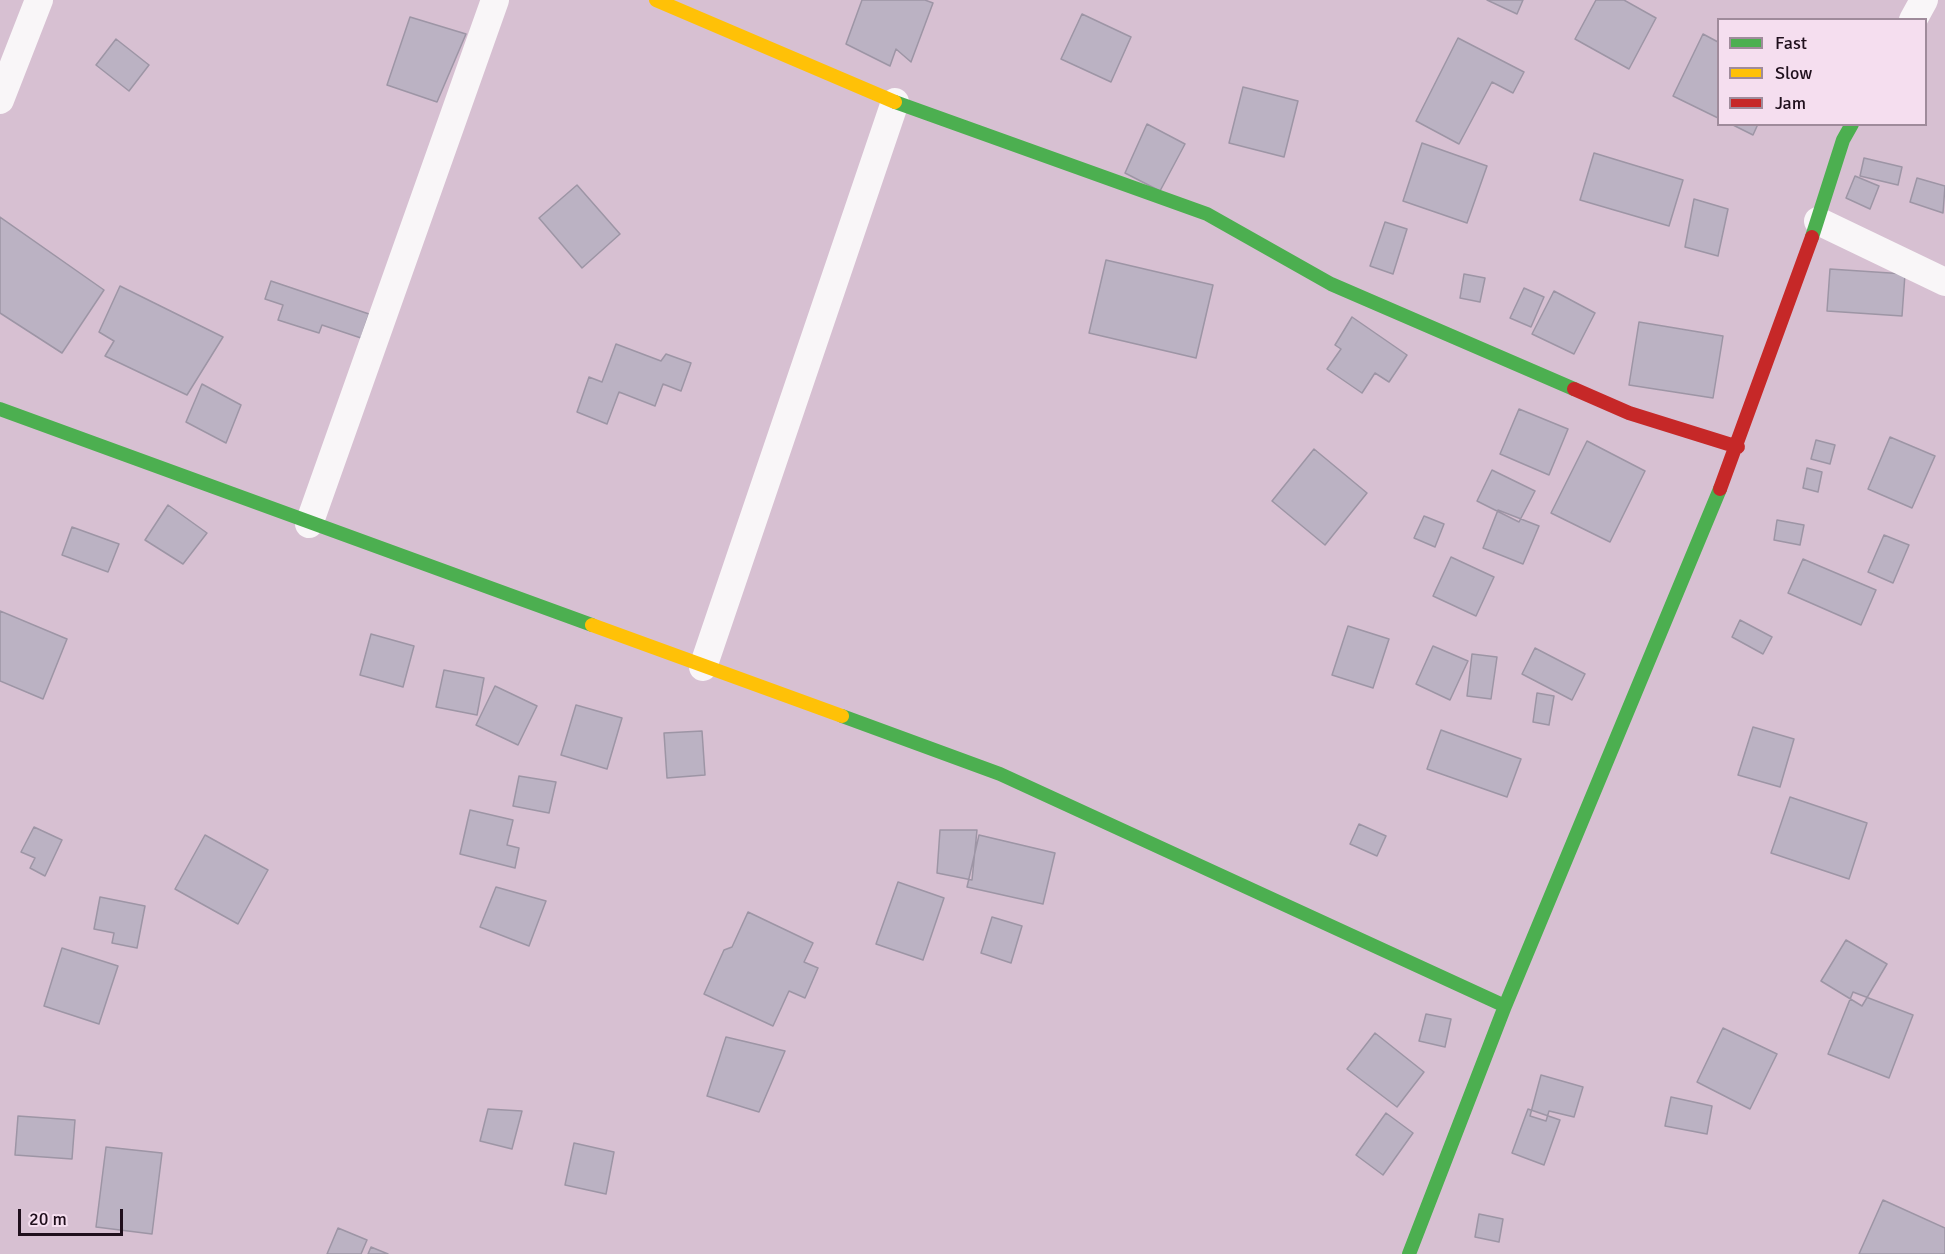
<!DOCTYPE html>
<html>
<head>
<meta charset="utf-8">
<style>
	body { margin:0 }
	#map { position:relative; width:1945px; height:1254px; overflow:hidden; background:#d7c0d2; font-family:Signika,sans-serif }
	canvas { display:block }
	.legend { position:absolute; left:1717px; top:18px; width:210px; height:108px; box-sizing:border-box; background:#f5deef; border:2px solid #9f8b9b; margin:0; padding:8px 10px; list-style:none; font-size:18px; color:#1f0f1c }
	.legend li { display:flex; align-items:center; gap:12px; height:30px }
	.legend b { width:30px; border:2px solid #9f8b9b }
	.scale { position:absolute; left:18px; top:1209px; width:105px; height:27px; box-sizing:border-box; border:3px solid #1f0f1c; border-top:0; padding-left:8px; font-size:18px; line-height:21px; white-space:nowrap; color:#1f0f1c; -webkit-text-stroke:4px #f5deef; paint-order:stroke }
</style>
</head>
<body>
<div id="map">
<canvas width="1945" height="1254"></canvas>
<ul class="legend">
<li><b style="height:8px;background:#4caf50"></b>Fast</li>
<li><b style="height:8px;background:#ffc107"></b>Slow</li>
<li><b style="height:8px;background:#c62828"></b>Jam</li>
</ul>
<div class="scale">20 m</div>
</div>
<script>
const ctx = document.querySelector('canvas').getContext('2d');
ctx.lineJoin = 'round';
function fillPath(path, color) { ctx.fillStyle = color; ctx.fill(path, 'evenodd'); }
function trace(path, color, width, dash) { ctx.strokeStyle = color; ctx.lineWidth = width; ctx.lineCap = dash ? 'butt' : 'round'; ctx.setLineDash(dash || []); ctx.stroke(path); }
const building = new Path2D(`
	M862 0H925L933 3 911 62 896 49 890 66 846 44Z
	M1487 0H1523L1517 14Z
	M1596 0H1624L1656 18 1629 69 1575 39Z
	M1082 14 1131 37 1111 82 1061 59Z
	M410 17 466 34 437 102 387 85Z
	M1703 34 1718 42V118L1673 96Z
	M1458 38 1524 72 1513 93 1492 82 1459 144 1416 121Z
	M116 39 149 65 129 91 96 65Z
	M1243 87 1298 101 1284 157 1229 143Z
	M1147 124 1185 144 1160 191 1125 173Z
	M1731 124H1758L1753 135Z
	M1422 143 1487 166 1467 223 1403 201Z
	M1594 153 1683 180 1669 226 1580 200Z
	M1864 158 1902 167 1898 185 1860 176Z
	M1855 176 1879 186 1870 209 1846 198Z
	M1917 178 1945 186 1943 213 1910 202Z
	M577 185 620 234 582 268 539 218Z
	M1694 199 1728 209 1718 256 1685 247Z
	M0 217 104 290 62 353 0 313Z
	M1385 222 1407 229 1393 274 1370 266Z
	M1106 260 1213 285 1196 358 1089 333Z
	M1830 269 1905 274 1902 316 1827 311Z
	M1464 274 1485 278 1480 302 1460 298Z
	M271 281 369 314 361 338 322 325 319 333 278 320 283 305 265 299Z
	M120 286 223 337 187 395 105 356 114 341 99 332Z
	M1524 288 1544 297 1531 327 1510 318Z
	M1554 291 1595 313 1574 354 1532 334Z
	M1352 317 1407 355 1389 382 1375 373 1362 393 1327 369 1341 349 1335 345Z
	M1639 322 1723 336 1713 398 1629 385Z
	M616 344 661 361 666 354 691 363 681 391 663 384 655 406 619 392 607 424 577 412 589 377 602 382Z
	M202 384 241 405 226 443 186 422Z
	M1519 409 1568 429 1549 475 1500 454Z
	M1890 437 1935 456 1912 508 1868 489Z
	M1816 440 1835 445 1830 464 1811 459Z
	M1587 441 1645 471 1610 542 1551 513Z
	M1314 449 1367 493 1325 545 1272 501Z
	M1807 468 1822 472 1818 492 1803 488Z
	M1492 470 1535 491 1519 522 1477 501Z
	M168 505 207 533 183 564 145 540Z
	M1498 510 1539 526 1523 564 1483 548Z
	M1424 516 1444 524 1435 547 1414 538Z
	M1777 520 1804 525 1800 545 1774 540Z
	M72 527 119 544 108 572 62 555Z
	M1884 535 1909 545 1893 583 1868 572Z
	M1451 557 1494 577 1476 616 1433 596Z
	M1803 559 1876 590 1861 625 1788 593Z
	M0 611 67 639 43 699 0 681Z
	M1740 620 1772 637 1763 654 1732 637Z
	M1348 626 1389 639 1373 688 1332 675Z
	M371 634 414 646 403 687 360 675Z
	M1433 646 1468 661 1450 700 1416 684Z
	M1535 648 1585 674 1572 700 1522 674Z
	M1472 654 1497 657 1491 699 1467 696Z
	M444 670 484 678 477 715 436 707Z
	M495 686 537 706 518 745 476 725Z
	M1537 693 1554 696 1549 725 1533 722Z
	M576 705 622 718 607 769 561 755Z
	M1753 727 1794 739 1780 787 1738 775Z
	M1441 730 1521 759 1507 797 1427 769Z
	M702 731 705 775 667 778 664 733Z
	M519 776 556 782 549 813 513 806Z
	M1790 797 1867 823 1849 879 1771 853Z
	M470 810 513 820 507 845 519 848 515 868 460 854Z
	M1359 824 1386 836 1377 856 1350 844Z
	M34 827 62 840 45 876 30 868 35 858 21 852Z
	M940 830H977L972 880 937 873Z
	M205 835 268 870 238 924 175 889Z
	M979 835 1055 853 1043 904 967 887Z
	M898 882 944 898 923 960 876 944Z
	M496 887 546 901 529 946 480 927Z
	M100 897 145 906 137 948 112 943 114 933 94 929Z
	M748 912 813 943 804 962 818 968 805 998 789 991 773 1026 704 994 724 950 732 947Z
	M992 917 1022 926 1011 963 981 953Z
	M1846 940 1887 964 1862 1006 1821 981Z
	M62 948 118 966 99 1024 44 1006Z
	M1853 992 1913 1015 1889 1078 1828 1054Z
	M1426 1014 1451 1019 1445 1047 1419 1041Z
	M1723 1028 1777 1054 1750 1109 1697 1082Z
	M1375 1033 1424 1072 1397 1107 1347 1069Z
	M726 1037 785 1051 759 1112 707 1096Z
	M1541 1075 1583 1087 1574 1117 1549 1111 1546 1121 1530 1116Z
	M1671 1097 1712 1106 1707 1134 1665 1126Z
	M488 1109 522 1111 512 1149 480 1141Z
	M1528 1109 1560 1120 1544 1165 1512 1153Z
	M1386 1113 1413 1133 1383 1175 1356 1155Z
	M18 1116 75 1120 72 1159 15 1155Z
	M574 1143 614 1152 606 1194 565 1185Z
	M106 1147 162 1153 152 1234 96 1227Z
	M1883 1200 1945 1228V1254H1859Z
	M1479 1214 1503 1219 1499 1242 1475 1237Z
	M338 1228 367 1240 361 1254H327Z
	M371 1247 388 1254H368Z`);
fillPath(building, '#bbb2c3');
trace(building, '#9d95a5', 1.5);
trace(new Path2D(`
	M1913 20 1924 0
	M0 100 39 0
	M1818 221 1945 282
	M309 524 495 0
	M703 667 895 102`), '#f9f6f8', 28);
trace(new Path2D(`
	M895 102 1207 214 1331 284 1574 389
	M1812 237 1843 140 1852 124
	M0 409 592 625
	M842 716 1000 774 1505 1006
	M1409 1254 1505 1006 1720 489`), '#4caf50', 14);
trace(new Path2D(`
	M656 0 895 102
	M592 625 842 716`), '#ffc107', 14);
trace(new Path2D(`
	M1574 389 1629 413 1738 447
	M1720 489 1812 237`), '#c62828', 14);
</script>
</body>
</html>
